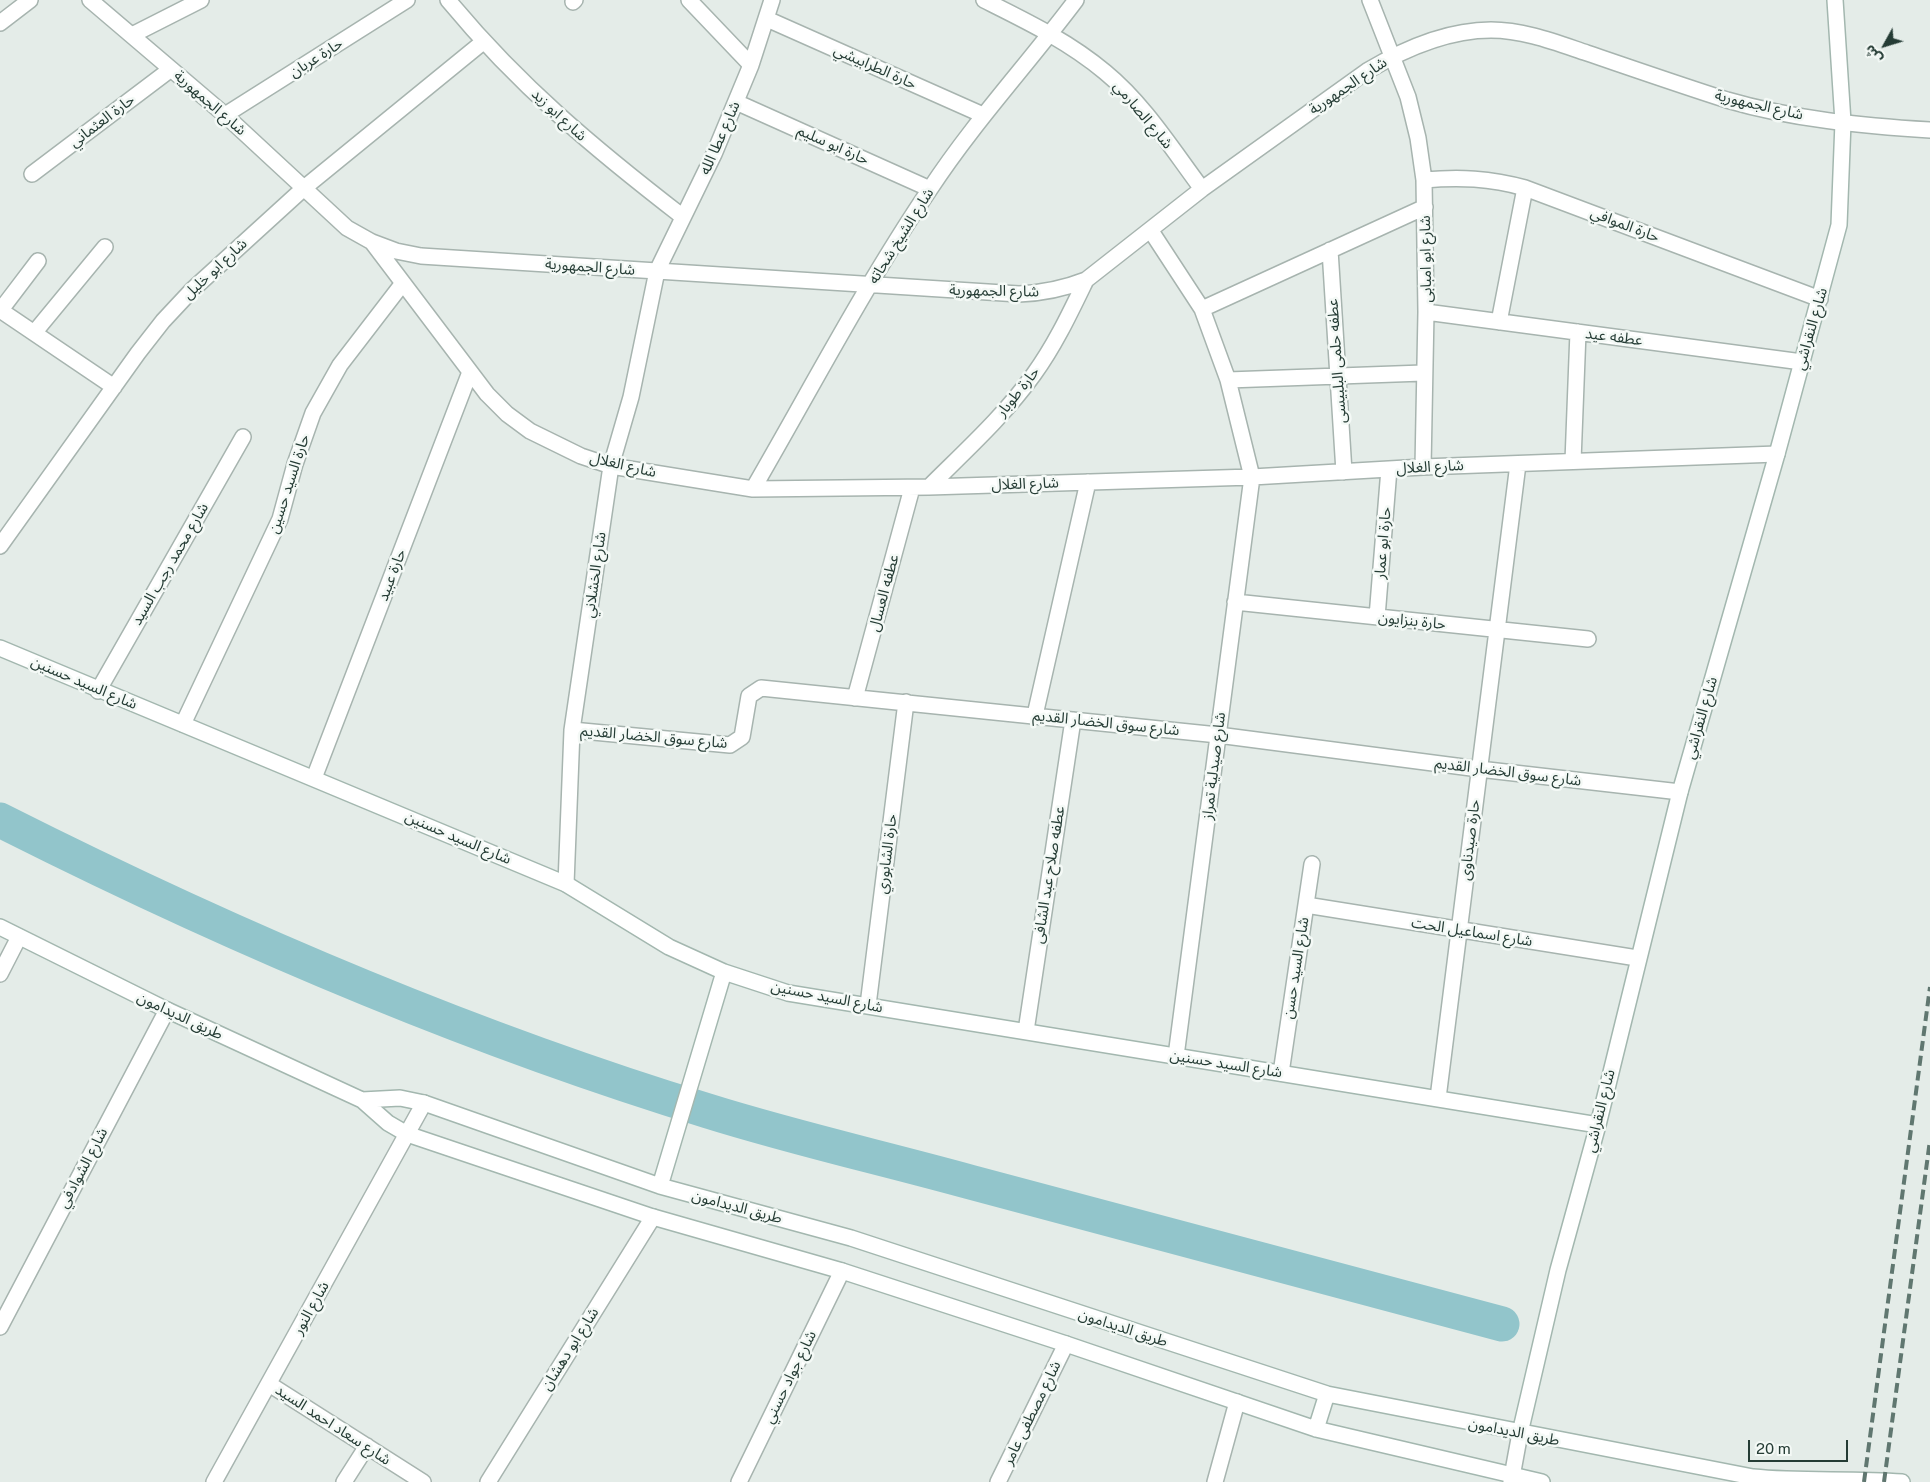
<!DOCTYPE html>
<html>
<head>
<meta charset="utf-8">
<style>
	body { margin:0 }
	#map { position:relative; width:1930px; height:1482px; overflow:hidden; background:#e4ece8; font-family:"Public Sans","Noto Sans Arabic",sans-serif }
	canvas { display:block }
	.north { position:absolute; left:1860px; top:20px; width:50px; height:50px; -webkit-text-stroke:4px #f4f9f6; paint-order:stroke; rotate:231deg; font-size:14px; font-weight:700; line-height:20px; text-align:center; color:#253c35 }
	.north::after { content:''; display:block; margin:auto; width:18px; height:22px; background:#253c35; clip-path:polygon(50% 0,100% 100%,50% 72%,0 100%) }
	.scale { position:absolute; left:1748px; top:1440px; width:100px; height:22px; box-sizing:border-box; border:2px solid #253c35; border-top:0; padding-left:6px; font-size:15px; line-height:18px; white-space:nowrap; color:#253c35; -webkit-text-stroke:4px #f4f9f6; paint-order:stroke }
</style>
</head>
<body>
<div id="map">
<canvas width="1930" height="1482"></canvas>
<div class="north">ش</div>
<div class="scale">20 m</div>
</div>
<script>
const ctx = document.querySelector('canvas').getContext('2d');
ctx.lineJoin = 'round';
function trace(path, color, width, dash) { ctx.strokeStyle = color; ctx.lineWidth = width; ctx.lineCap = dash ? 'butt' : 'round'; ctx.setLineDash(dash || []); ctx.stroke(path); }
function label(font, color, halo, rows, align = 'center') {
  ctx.font = font + ' "Public Sans","Noto Sans Arabic",sans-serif'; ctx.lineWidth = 5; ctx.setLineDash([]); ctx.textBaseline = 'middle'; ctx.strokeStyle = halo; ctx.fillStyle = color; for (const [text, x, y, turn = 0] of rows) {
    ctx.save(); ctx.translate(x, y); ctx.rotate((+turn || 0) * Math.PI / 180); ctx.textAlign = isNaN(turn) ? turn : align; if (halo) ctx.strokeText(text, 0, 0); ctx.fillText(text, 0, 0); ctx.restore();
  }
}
trace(new Path2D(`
	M0 820C228 935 463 1036 708 1111 794 1138 883 1158 970 1182 1147 1229 1324 1277 1502 1324`), '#92c5cb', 35);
const street = new Path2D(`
	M90 0 225 115 347 228 372 242 396 251 421 256 1019 294C1043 293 1063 289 1086 280L1202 189 1367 71C1404 49 1447 30 1491 30 1524 30 1557 43 1587 53 1634 69 1680 85 1727 100 1792 119 1863 126 1930 130
	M448 0C519 86 595 149 683 217
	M689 0 751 65
	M984 0C1026 21 1068 41 1105 72 1144 104 1172 149 1202 189
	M1370 0 1408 97 1418 138 1424 180 1426 312 1423 467
	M573 2 575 0
	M767 19 983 115
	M0 23 30 0
	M132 35 201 0
	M736 102 930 189
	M225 115 407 0
	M32 174 171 69
	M1424 180C1459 177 1490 178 1525 188L1820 299
	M1151 231 1202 309 1228 380 1252 477 1176 1056
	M372 242 487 394 507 414 530 431 581 456 611 466 753 489 929 487 1252 477 1423 467 1777 454
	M1330 250 1344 472
	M1202 309 1425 207
	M0 310 114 387
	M0 311 38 261
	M1426 312 1802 362
	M1499 322 1525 188
	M34 333 105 247
	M1228 380 1423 373
	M1573 461 1578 332
	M929 487C965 451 1004 416 1034 374 1055 345 1070 313 1086 280
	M753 489C811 389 865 285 930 189 974 122 1028 64 1076 0
	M0 546 138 353 163 321 192 290 304 188 483 42
	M1235 602 1588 639
	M1377 617 1389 469
	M98 691 243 437
	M855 698 912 488
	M1035 715 1088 482
	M183 724 280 519 295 464 313 413 340 365 403 283
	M572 730 730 745 742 737 749 696 761 688 1218 735 1479 769 1680 792
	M314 778 470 372
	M566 884 572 730 611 466 631 397 657 271 714 154 751 65 772 0
	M1306 905 1637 958
	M0 974 19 937
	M868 1005 906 702
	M1026 1031 1073 720
	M1281 1073 1312 864
	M1438 1098 1518 464
	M0 1327 167 1010
	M269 1384 423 1482
	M214 1482 424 1103
	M344 1482 367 1446
	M488 1482 653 1217
	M739 1482 842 1271
	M998 1482 1066 1344
	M1215 1482 1237 1402
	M1511 1482 1520 1433`);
const secondary = new Path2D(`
	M0 648 566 884 669 947 724 972 788 993 1598 1125
	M0 927 167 1010 362 1100 388 1123 407 1134 653 1217 842 1271 1066 1344 1316 1429 1542 1482
	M362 1100 400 1098 424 1103 660 1186 851 1238 1327 1394 1753 1477C1802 1482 1852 1478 1902 1482
	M660 1186 724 972
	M1316 1429 1327 1394
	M1520 1433 1558 1270 1598 1125 1680 792 1777 454 1839 225 1843 122 1835 0`);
trace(street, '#a7b4af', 18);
trace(secondary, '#a3b7af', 18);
trace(street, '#fff', 15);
trace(secondary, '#fff', 15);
trace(new Path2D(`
	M1864 1482 1930 987
	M1884 1482 1930 1140`), '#607770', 4, [10, 5]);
label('15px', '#253c35', '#f4f9f6', [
	["حارة عربان",316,58,-32],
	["حارة الطرابيشي",875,67,24],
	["شارع الجمهورية",1348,86,-34],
	["شارع الجمهورية",210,103,41],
	["شارع الجمهورية",1759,105,13],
	["شارع ابو زيد",559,115,43],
	["شارع الصارمي",1143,115,50],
	["حارة العثماني",102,121,-37],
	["شارع عطا الله",720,138,-66],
	["حارة ابو سليم",833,145,24],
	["حارة الموافي",1625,225,21],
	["شارع الشيخ شحاته",901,236,-58],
	["شارع ابو امبابى",1426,259,-91],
	["شارع الجمهورية",590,267,4],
	["شارع ابو خليل",215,269,-43],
	["شارع الجمهورية",994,291,1],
	["شارع النقراشي",1811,329,-74],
	["عطفه عيد",1614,337,7],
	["عطفه حلمى البلبيسى",1337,361,-94],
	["حارة طوبار",1018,392,-51],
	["شارع الغلال",623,465,13],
	["شارع الغلال",1430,467,-3],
	["حارة السيد حسين",289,484,-72],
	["شارع الغلال",1025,484,-2],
	["حارة ابو عمار",1383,543,-85],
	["شارع محمد رجب السيد",170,564,-60],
	["حارة عبيد",392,575,-69],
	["شارع الخشلاني",595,575,-82],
	["عطفه العسال",884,593,-75],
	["حارة بنزايون",1412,621,6],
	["شارع السيد حسنين",84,683,23],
	["شارع النقراشي",1701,718,-74],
	["شارع سوق الخضار القديم",1106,723,6],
	["شارع سوق الخضار القديم",654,737,5],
	["شارع صيدلية تمراز",1214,766,-83],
	["شارع سوق الخضار القديم",1508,772,7],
	["شارع السيد حسنين",458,838,23],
	["حارة صيدناوى",1470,840,-83],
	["حارة الشابوري",887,854,-83],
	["عطفه صلاح عبد الشافى",1049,875,-81],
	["شارع اسماعيل الحت",1472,932,9],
	["شارع السيد حسن",1296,968,-81],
	["شارع السيد حسنين",827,997,11],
	["طريق الديدامون",180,1016,25],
	["شارع السيد حسنين",1226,1064,9],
	["شارع النقراشي",1600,1111,-76],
	["شارع الشوادفي",83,1168,-62],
	["طريق الديدامون",737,1207,15],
	["شارع النور",311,1308,-61],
	["طريق الديدامون",1123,1328,18],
	["شارع ابو دهشان",570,1349,-58],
	["شارع جواد حسني",790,1377,-64],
	["شارع مصطفى عامر",1032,1413,-64],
	["شارع سعاد احمد السيد",333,1425,33],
	["طريق الديدامون",1514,1432,11]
]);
</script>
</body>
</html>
